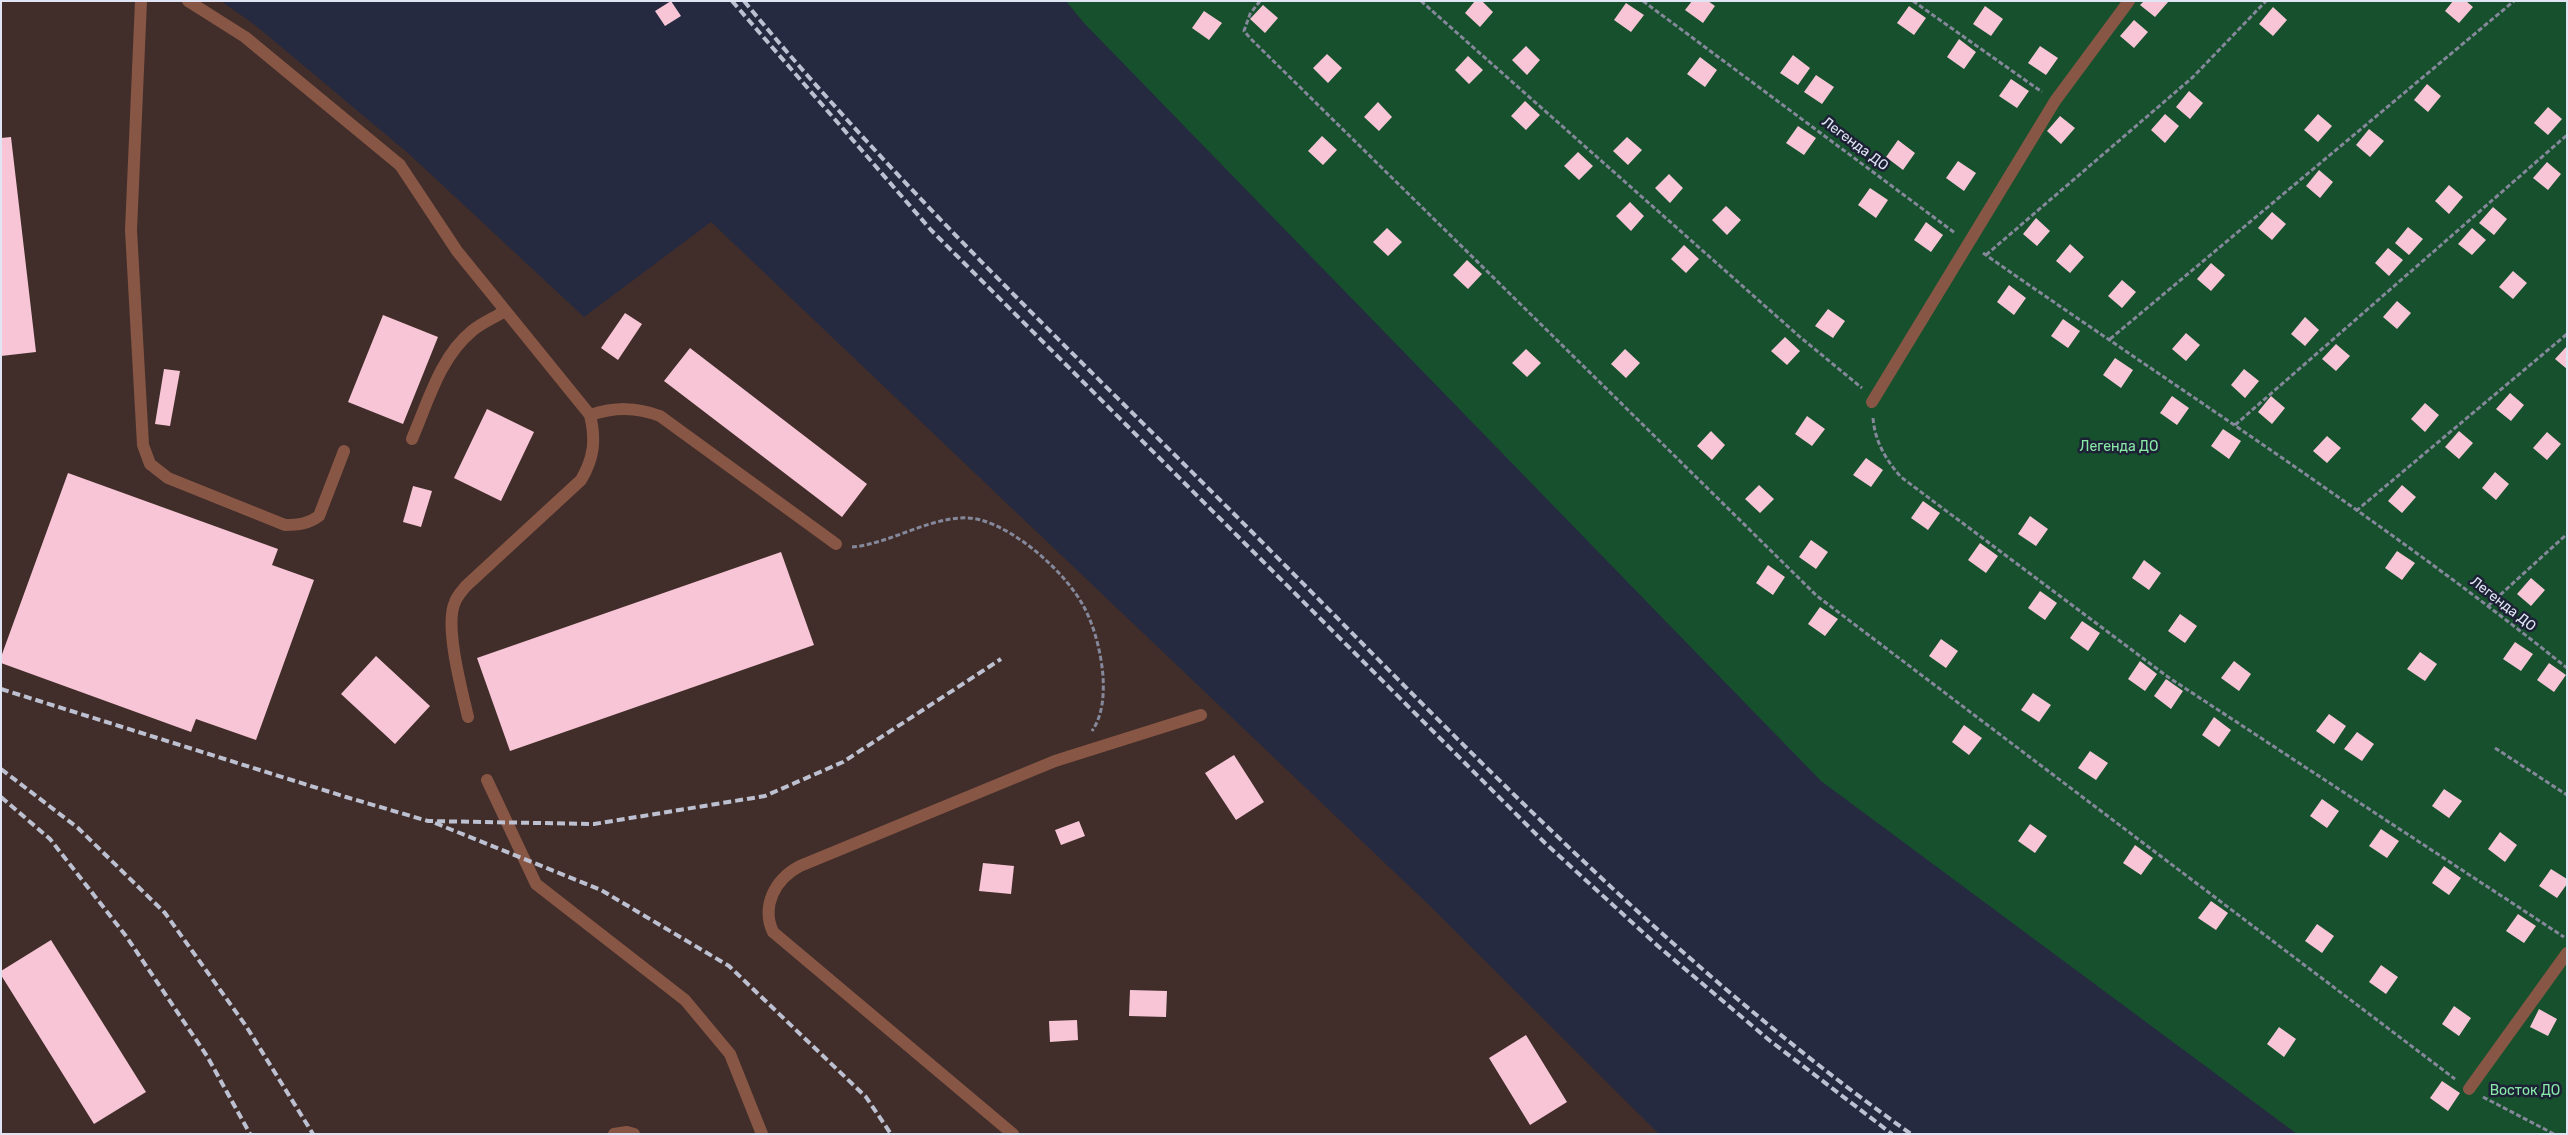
<!DOCTYPE html>
<html>
<head>
<meta charset="utf-8">
<style>
	body { margin:0 }
	#map { position:relative; width:2568px; height:1135px; overflow:hidden; background:#252a40; font-family:Rubik,sans-serif }
	canvas { display:block }
	.frame { position:absolute; inset:0; border:2px solid #e1e5f3; pointer-events:none }
</style>
</head>
<body>
<div id="map">
<canvas width="2568" height="1135"></canvas>
<div class="frame"></div>
</div>
<script>
const ctx = document.querySelector('canvas').getContext('2d');
ctx.lineJoin = 'round';
function fillPath(path, color) { ctx.fillStyle = color; ctx.fill(path, 'evenodd'); }
function trace(path, color, width, dash) { ctx.strokeStyle = color; ctx.lineWidth = width; ctx.lineCap = dash ? 'butt' : 'round'; ctx.setLineDash(dash || []); ctx.stroke(path); }
function label(font, color, halo, rows, align = 'center') {
  ctx.font = font + ' Rubik,sans-serif'; ctx.lineWidth = 5; ctx.setLineDash([]); ctx.textBaseline = 'middle'; ctx.strokeStyle = halo; ctx.fillStyle = color; for (const [text, x, y, turn = 0] of rows) {
    ctx.save(); ctx.translate(x, y); ctx.rotate((+turn || 0) * Math.PI / 180); ctx.textAlign = isNaN(turn) ? turn : align; if (halo) ctx.strokeText(text, 0, 0); ctx.fillText(text, 0, 0); ctx.restore();
  }
}
fillPath(new Path2D(`
	M1 1H221L255 25 409 154 584 317 711 222 1430 906 1659 1134H1Z`), '#412e2a');
fillPath(new Path2D(`
	M1066 1H2567V1134H2297L1821 781 1084 23Z`), '#17502d');
fillPath(new Path2D(`
	M671 1 681 16 665 26 655 11Z
	M1475 1H1482L1493 12 1480 27 1465 13Z
	M1692 1H1708L1715 6 1703 23 1685 10Z
	M2144 1H2169L2155 17 2140 5Z
	M2453 1H2466L2473 7 2459 23 2445 11Z
	M1626 3 1644 15 1631 32 1614 20Z
	M1263 5 1278 18 1265 33 1250 19Z
	M1909 6 1926 18 1914 35 1897 23Z
	M1985 6 2003 19 1991 36 1973 24Z
	M2273 7 2287 20 2273 36 2259 24Z
	M1204 11 1222 23 1209 40 1192 28Z
	M2134 20 2148 32 2134 48 2120 36Z
	M1959 39 1976 52 1964 69 1947 57Z
	M1526 46 1540 60 1527 75 1512 60Z
	M2040 46 2058 58 2046 75 2028 63Z
	M1327 54 1342 68 1328 83 1313 68Z
	M1793 55 1810 68 1798 85 1780 73Z
	M1468 56 1483 70 1469 84 1455 70Z
	M1700 57 1717 70 1705 87 1687 74Z
	M1816 75 1834 87 1822 104 1804 92Z
	M2011 79 2029 91 2017 108 1999 96Z
	M2427 84 2441 96 2428 112 2414 100Z
	M2189 91 2203 103 2190 119 2176 107Z
	M1525 101 1540 115 1526 130 1511 116Z
	M1378 102 1392 117 1379 131 1364 117Z
	M2548 107 2562 119 2548 135 2534 123Z
	M2165 114 2179 126 2165 143 2151 130Z
	M2318 114 2332 126 2318 142 2304 130Z
	M2060 116 2075 128 2061 144 2047 131Z
	M1798 126 1816 138 1804 155 1786 143Z
	M2369 129 2384 141 2370 157 2356 145Z
	M1322 136 1337 150 1323 165 1308 151Z
	M11 137 36 352 1 356V138Z
	M1627 137 1642 150 1628 165 1613 151Z
	M1898 140 1915 153 1903 170 1886 157Z
	M1578 152 1593 166 1579 180 1564 166Z
	M1958 161 1976 173 1964 191 1946 178Z
	M2547 162 2561 174 2548 190 2533 178Z
	M2319 170 2333 182 2320 198 2306 186Z
	M1669 174 1683 188 1670 203 1655 188Z
	M2449 185 2463 197 2449 214 2435 201Z
	M1870 188 1888 200 1876 218 1858 205Z
	M1630 202 1644 216 1631 231 1616 216Z
	M1726 206 1741 220 1727 235 1712 220Z
	M2493 207 2507 219 2494 235 2479 223Z
	M2272 212 2286 224 2272 240 2258 228Z
	M2036 218 2050 231 2037 246 2023 234Z
	M1926 222 1943 235 1931 252 1914 240Z
	M2408 227 2423 239 2409 255 2395 243Z
	M1387 228 1402 242 1388 256 1373 242Z
	M2472 228 2486 240 2472 255 2458 244Z
	M2070 244 2084 257 2070 273 2056 261Z
	M1684 245 1699 259 1686 273 1671 259Z
	M2388 248 2403 260 2389 276 2375 263Z
	M1467 260 1482 274 1468 289 1453 275Z
	M2211 263 2225 275 2211 291 2197 279Z
	M2513 271 2527 283 2513 299 2499 287Z
	M2122 280 2136 292 2122 308 2108 296Z
	M2009 285 2026 298 2014 315 1997 302Z
	M2397 301 2411 313 2397 329 2383 317Z
	M1828 309 1845 321 1833 338 1815 326Z
	M625 313 642 324 618 360 601 348Z
	M383 315 438 337 403 424 348 402Z
	M2305 317 2319 330 2305 346 2291 334Z
	M2063 319 2080 331 2068 348 2051 336Z
	M2186 333 2200 345 2186 361 2172 349Z
	M1785 337 1800 351 1787 365 1771 351Z
	M2336 344 2350 356 2336 371 2322 359Z
	M2567 346V369L2555 359Z
	M690 348 867 484 842 517 664 381Z
	M1526 349 1541 363 1527 377 1512 363Z
	M1625 349 1640 363 1626 378 1611 364Z
	M2115 358 2133 370 2121 388 2103 375Z
	M164 369 180 371 170 426 155 424Z
	M2244 369 2259 381 2245 398 2231 385Z
	M2510 393 2524 405 2511 421 2496 409Z
	M2172 396 2189 408 2177 425 2160 413Z
	M2271 396 2285 408 2272 424 2258 412Z
	M2425 403 2439 415 2425 432 2411 419Z
	M487 409 534 432 501 501 454 478Z
	M1807 416 1825 429 1812 446 1795 434Z
	M2223 429 2241 441 2229 459 2211 446Z
	M1711 431 1725 445 1712 460 1697 446Z
	M2459 431 2473 443 2459 459 2445 447Z
	M2547 432 2561 444 2547 460 2533 448Z
	M2327 436 2341 448 2327 463 2313 451Z
	M1866 458 1883 470 1871 487 1853 475Z
	M2495 472 2509 484 2496 500 2482 488Z
	M68 473 278 549 272 565 314 580 256 740 196 719 191 732 1 663V657Z
	M1759 485 1774 499 1760 513 1745 499Z
	M2402 485 2416 497 2402 513 2388 501Z
	M413 486 432 491 421 527 403 522Z
	M1923 501 1940 513 1928 530 1911 518Z
	M2030 516 2048 529 2036 546 2018 534Z
	M1811 540 1828 552 1816 569 1799 557Z
	M1980 543 1998 556 1986 573 1968 560Z
	M2397 551 2415 563 2402 580 2385 568Z
	M781 552 814 645 510 751 477 658Z
	M2144 560 2161 573 2149 590 2132 578Z
	M1768 565 1785 577 1773 595 1756 583Z
	M2531 578 2545 590 2531 606 2517 594Z
	M2040 591 2057 603 2045 620 2028 608Z
	M1820 607 1838 619 1825 636 1808 624Z
	M2180 614 2197 626 2185 643 2168 631Z
	M2082 621 2100 633 2088 651 2070 638Z
	M1941 639 1958 651 1946 668 1929 656Z
	M2515 642 2533 654 2521 671 2503 659Z
	M2420 652 2437 664 2425 681 2407 669Z
	M376 656 430 706 395 744 341 694Z
	M2140 661 2157 674 2145 691 2128 679Z
	M2234 661 2251 674 2239 691 2221 678Z
	M2549 663 2566 675 2554 692 2537 680Z
	M2166 679 2183 691 2171 709 2154 696Z
	M2033 693 2051 705 2039 722 2021 710Z
	M2329 714 2346 726 2334 744 2316 731Z
	M2214 717 2231 730 2219 747 2202 735Z
	M1964 725 1982 738 1969 755 1952 742Z
	M2357 732 2374 744 2362 761 2344 749Z
	M2090 751 2108 763 2096 780 2078 768Z
	M1234 755 1264 802 1236 820 1205 773Z
	M2444 789 2462 801 2449 818 2432 806Z
	M2322 799 2339 811 2327 828 2310 816Z
	M1079 821 1085 836 1061 845 1055 830Z
	M2030 824 2047 836 2035 853 2018 841Z
	M2381 829 2399 841 2387 858 2369 846Z
	M2500 832 2517 845 2505 862 2488 849Z
	M2135 845 2153 858 2141 875 2123 863Z
	M983 863 1014 866 1011 894 979 891Z
	M2444 866 2461 878 2449 895 2432 883Z
	M2551 869 2567 879V884L2557 898 2539 886Z
	M2211 901 2228 913 2216 930 2198 918Z
	M2518 914 2536 926 2524 943 2506 931Z
	M2317 924 2334 936 2322 953 2305 941Z
	M51 940 146 1092 94 1124 1 975V971Z
	M2381 965 2398 977 2386 994 2369 982Z
	M1130 990 1167 991 1166 1017 1129 1016Z
	M2454 1006 2471 1018 2459 1036 2442 1024Z
	M2539 1009 2557 1019 2548 1036 2530 1027Z
	M1077 1020 1078 1040 1050 1042 1049 1021Z
	M2279 1027 2296 1039 2284 1057 2267 1044Z
	M1526 1035 1567 1102 1530 1125 1489 1058Z
	M2442 1081 2460 1093 2448 1111 2430 1098Z`), '#f7c5d6');
trace(new Path2D(`
	M1260 1 1250 14 1244 31 1250 38 1817 596 2455 1079
	M1421 1 1800 337 1862 388
	M1643 1 1955 233
	M1913 1 2042 92
	M1983 253C2179 390 2381 518 2567 668
	M1986 255 2193 77 2266 1
	M2110 339 2514 1
	M1873 418C1875 442 1886 460 1901 477L2168 677 2564 937
	M2235 425 2567 135
	M2356 511 2567 334
	M852 547C893 544 941 509 981 520 1019 531 1066 573 1084 607 1095 628 1101 653 1103 676 1104 695 1103 715 1092 731
	M2489 605 2567 534
	M2495 748 2567 795
	M2483 1097 2554 1134`), '#84889a', 3, [5, 2.5]);
trace(new Path2D(`
	M141 1 131 230 143 445 150 464 168 478 285 525C298 525 308 524 319 516L344 451
	M188 1 245 37 400 165 457 251 590 415C596 440 594 458 581 480L466 586C462 591 457 596 455 602 444 625 462 691 468 717
	M1872 402 2055 101 2129 1
	M590 415C615 407 636 407 660 416L836 544
	M412 439C428 402 440 357 472 331 481 323 494 318 505 311
	M487 780 536 884 685 1000 730 1054 762 1134
	M2469 1089 2567 953
	M614 1134 627 1132 634 1134
	M1013 1134 773 932C761 906 775 879 800 866L1055 761 1201 715`), '#885645', 12);
trace(new Path2D(`
	M732 1 931 230 1545 843 1659 947 1769 1040 1892 1134
	M744 1C900 190 1080 359 1253 533 1463 744 1667 961 1911 1134
	M1 689 346 797 428 821 594 824 765 796 843 762 1001 659
	M1 769 78 828 165 913 246 1026 313 1134
	M1 797 50 839 126 936 207 1056 250 1134
	M435 823 601 890 729 966 866 1097 891 1134`), '#bcc0d0', 4, [8, 4]);
label('14px', '#e1e5f3', '#1c2135', [
	["Легенда ДО",1855,144,37],
	["Легенда ДО",2503,604,38]
]);
label('14px', '#89e9a7', '#1c2135', [
	["Легенда ДО",2119,447],
	["Восток ДО",2525,1091]
]);
</script>
</body>
</html>
